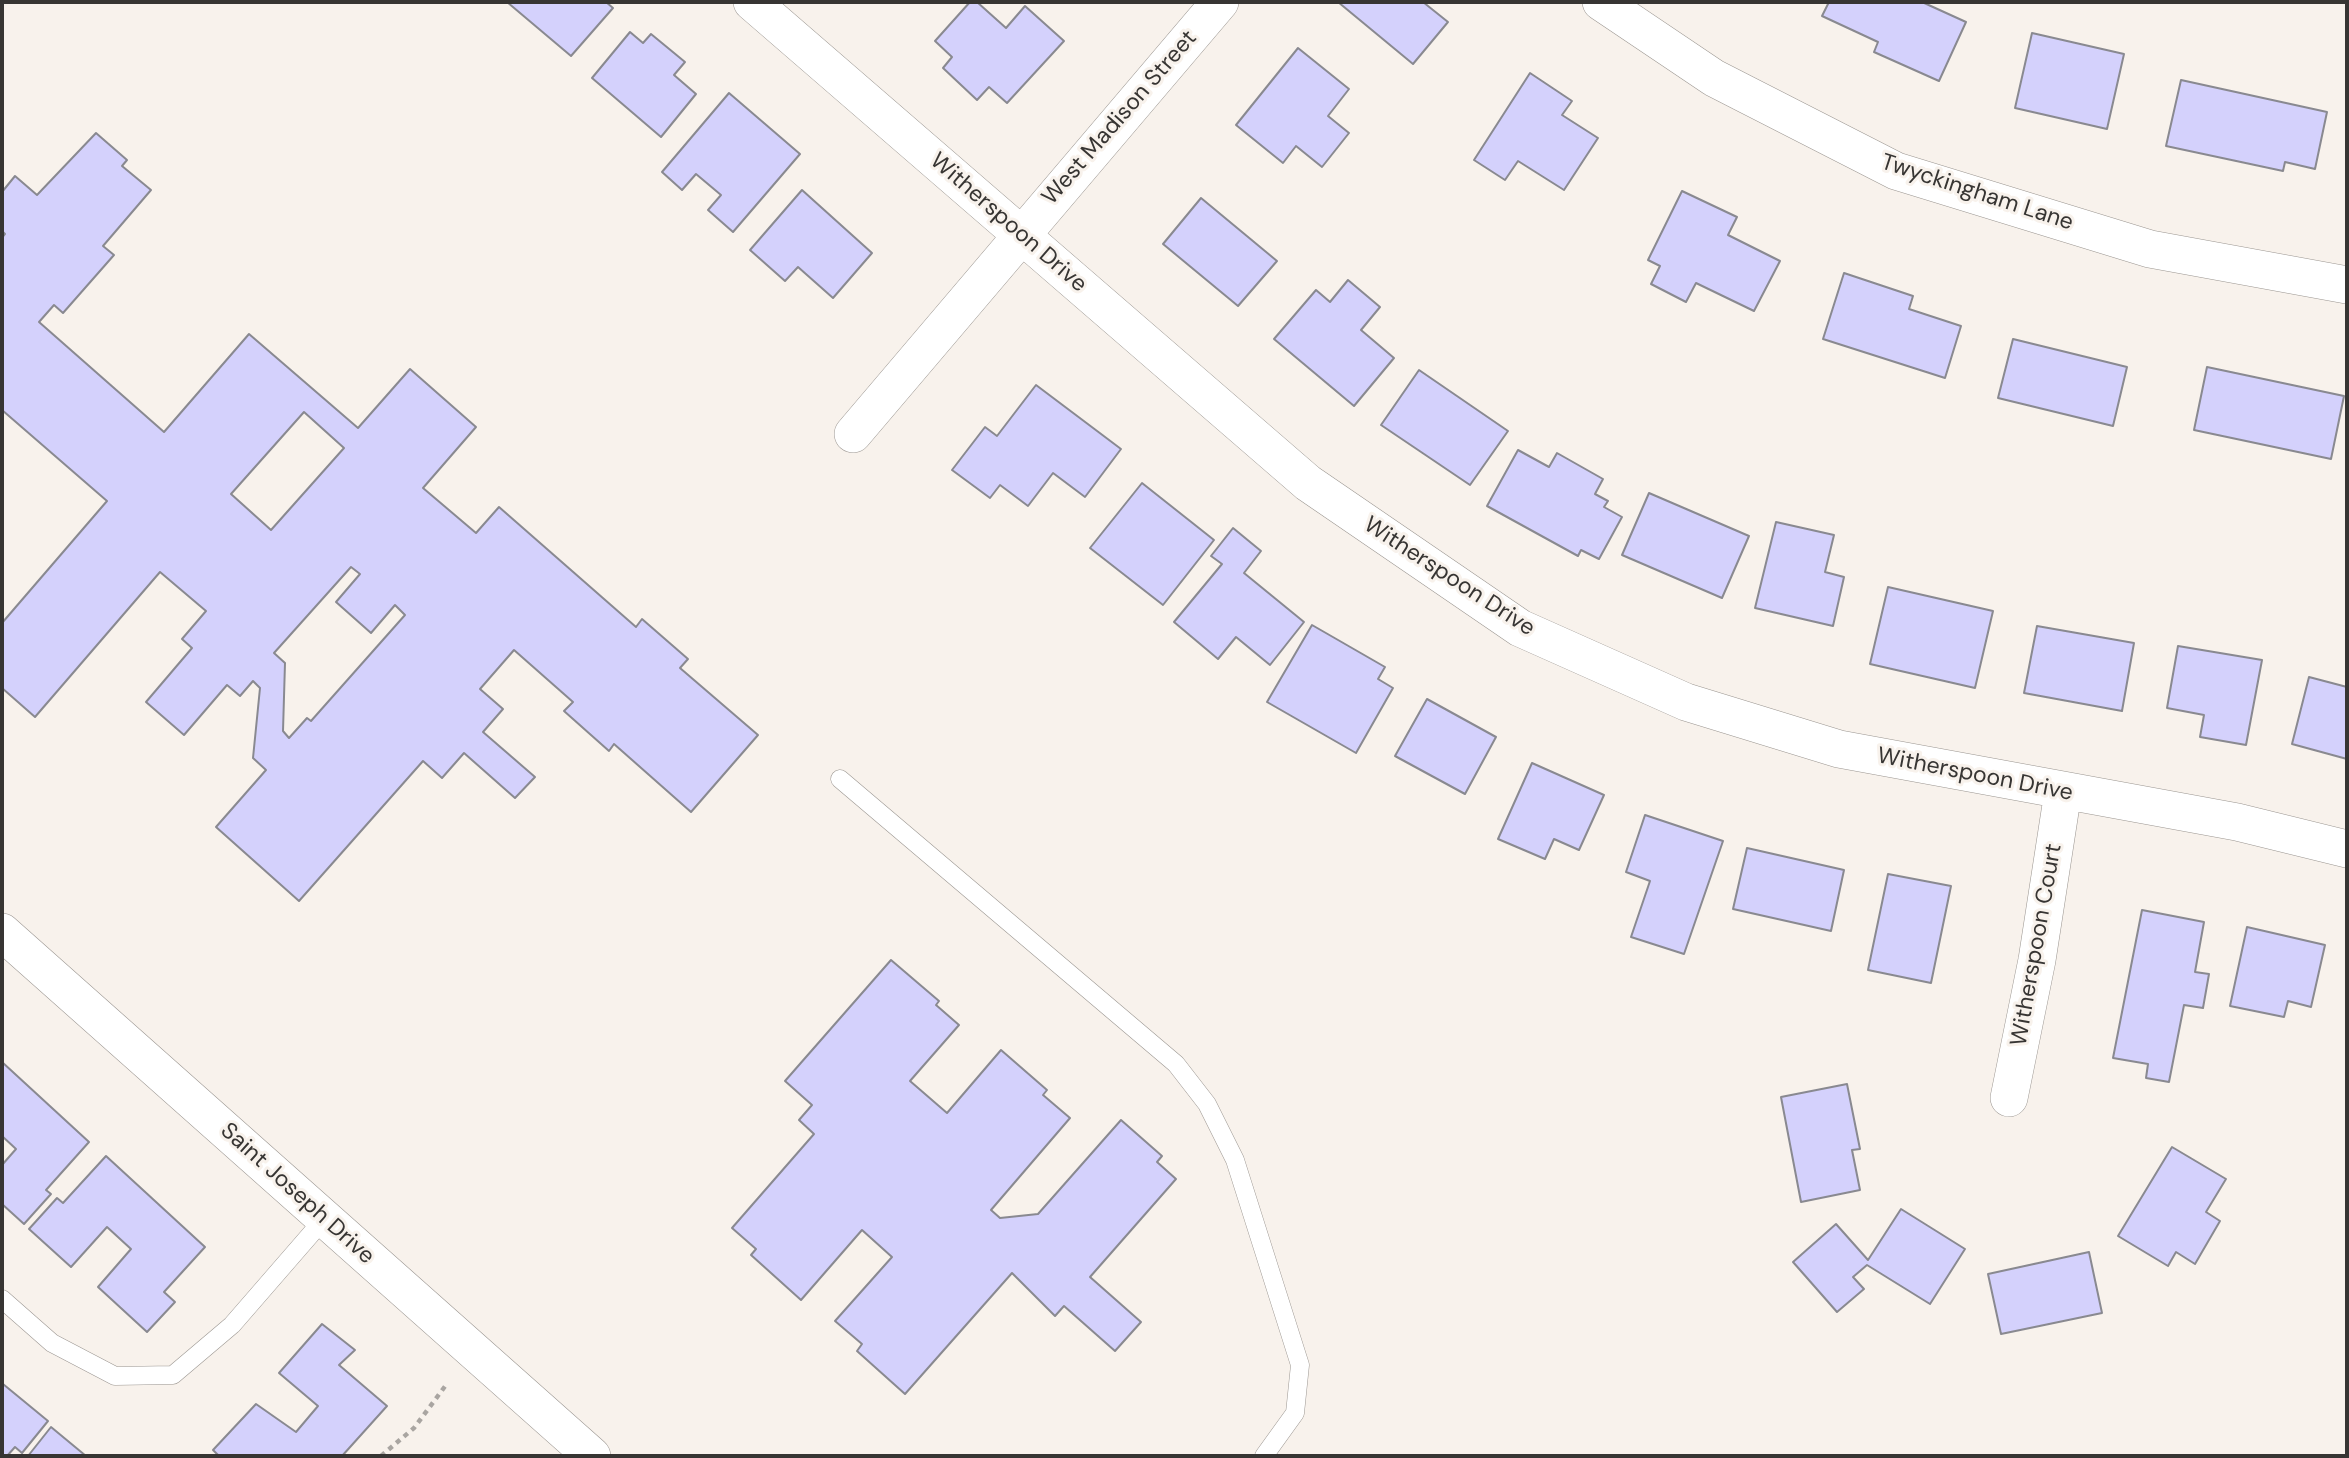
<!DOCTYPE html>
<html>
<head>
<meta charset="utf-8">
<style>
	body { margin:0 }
	#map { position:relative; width:2349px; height:1458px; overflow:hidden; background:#f8f2ec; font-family:"DM Sans",sans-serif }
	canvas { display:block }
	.frame { position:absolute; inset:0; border:4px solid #373533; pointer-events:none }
</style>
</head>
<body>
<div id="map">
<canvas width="2349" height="1458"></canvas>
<div class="frame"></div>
</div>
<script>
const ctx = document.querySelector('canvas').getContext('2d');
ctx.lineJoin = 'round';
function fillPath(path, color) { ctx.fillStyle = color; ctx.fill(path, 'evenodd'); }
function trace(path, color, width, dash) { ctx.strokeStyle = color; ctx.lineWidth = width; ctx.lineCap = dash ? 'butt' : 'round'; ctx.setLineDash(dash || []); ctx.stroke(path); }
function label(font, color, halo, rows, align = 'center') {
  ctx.font = font + ' "DM Sans",sans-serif'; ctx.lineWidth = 6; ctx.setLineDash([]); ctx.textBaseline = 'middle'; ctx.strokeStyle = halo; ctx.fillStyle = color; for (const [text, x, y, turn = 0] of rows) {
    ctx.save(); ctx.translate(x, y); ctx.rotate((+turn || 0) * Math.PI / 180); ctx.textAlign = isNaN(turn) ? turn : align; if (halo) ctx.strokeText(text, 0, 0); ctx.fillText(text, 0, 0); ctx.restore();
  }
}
const building = new Path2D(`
	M507 2H606L613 8 571 56Z
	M970 2H977L1006 28 1025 6 1064 41 1007 103 989 87 977 100 943 68 952 57 935 41Z
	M1338 2H1423L1448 22 1413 64Z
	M1829 2H1922L1966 22 1939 81 1874 52 1878 42 1822 16Z
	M630 32 643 43 651 34 685 62 674 75 696 94 661 137 592 78Z
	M2032 33 2124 54 2107 129 2015 108Z
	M1298 48 1349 89 1328 116 1349 133 1322 167 1296 146 1283 163 1236 125Z
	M1530 73 1572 101 1562 115 1598 138 1564 190 1518 161 1505 180 1474 160Z
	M2181 80 2327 112 2315 169 2285 162 2283 171 2166 146Z
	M729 93 800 154 733 232 708 210 721 195 696 174 682 190 662 172Z
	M96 133 127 160 122 166 151 190 103 246 114 255 63 313 54 305 39 322 164 432 249 334 358 428 410 369 476 427 423 488 476 533 499 507 636 627 642 619 688 659 680 668 758 735 691 812 614 744 609 751 564 711 573 702 514 650 480 689 503 709 483 732 535 777 515 798 464 753 442 778 423 761 299 901 216 827 266 770 253 758 260 688 253 681 240 696 227 685 184 735 146 702 192 648 182 639 206 611 160 572 35 717 2 688V623L107 501 2 410V238L5 234 2 231V192L15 176 37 195ZM304 412 344 448 271 530 231 494ZM351 567 360 574 336 602 371 633 395 605 405 615 311 721 307 718 289 738 283 731 285 663 274 653Z
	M802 190 872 253 833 298 798 267 785 281 750 250Z
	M1682 191 1737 217 1728 235 1780 261 1754 311 1696 283 1686 302 1651 284 1660 266 1648 260Z
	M1201 198 1277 261 1238 306 1163 244Z
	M1844 273 1913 296 1909 309 1961 326 1945 378 1823 339Z
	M1348 280 1380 307 1361 330 1394 358 1354 406 1274 339 1316 290 1330 302Z
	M2013 339 2127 367 2113 426 1998 398Z
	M2207 367 2344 396 2331 459 2194 430Z
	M1419 370 1508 431 1470 485 1381 425Z
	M1036 385 1121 449 1085 497 1053 473 1028 506 1000 485 990 498 952 470 985 427 997 436Z
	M1518 450 1549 467 1557 453 1603 479 1595 494 1608 501 1604 507 1622 517 1599 559 1581 550 1578 556 1487 506Z
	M1142 483 1214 540 1163 605 1090 548Z
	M1649 493 1749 536 1722 598 1622 555Z
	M1776 522 1834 535 1825 572 1844 577 1833 626 1755 608Z
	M1233 528 1261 551 1244 573 1304 622 1270 665 1236 637 1218 659 1174 622 1222 564 1211 556Z
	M1888 587 1993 611 1975 688 1870 664Z
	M1312 625 1385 667 1378 679 1393 688 1356 753 1267 702Z
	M2037 626 2134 643 2122 711 2024 693Z
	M2178 646 2262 660 2246 745 2200 737 2204 715 2167 708Z
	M2309 677 2347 687V759L2292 744Z
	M1427 699 1496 737 1465 794 1395 756Z
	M1532 763 1604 795 1579 850 1554 839 1545 859 1498 839Z
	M1645 815 1723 841 1684 954 1631 937 1650 881 1626 872Z
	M1747 848 1844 870 1831 931 1733 909Z
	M1888 874 1951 886 1931 983 1868 970Z
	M2142 910 2204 922 2195 972 2209 974 2203 1008 2184 1005 2169 1082 2146 1078 2148 1064 2113 1058Z
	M2247 927 2325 945 2311 1007 2288 1001 2284 1017 2230 1006Z
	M891 960 939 1001 936 1005 959 1025 910 1081 947 1113 1001 1050 1047 1090 1043 1095 1070 1118 991 1210 1000 1218 1038 1214 1121 1120 1162 1156 1157 1162 1176 1179 1090 1277 1141 1322 1115 1351 1064 1306 1055 1316 1012 1273 905 1394 857 1351 862 1344 835 1321 892 1257 862 1230 801 1300 751 1255 756 1249 732 1228 814 1134 799 1120 812 1105 785 1081Z
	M2 1062 89 1142 46 1190 51 1194 24 1224 2 1204V1165L16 1149 2 1136Z
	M1847 1084 1860 1149 1852 1150 1860 1190 1801 1202 1781 1097Z
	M2172 1147 2226 1179 2206 1212 2220 1221 2195 1264 2176 1252 2168 1266 2118 1236Z
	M106 1156 205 1247 164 1292 175 1302 147 1332 98 1287 131 1249 107 1227 71 1267 29 1229 57 1198 63 1203Z
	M1901 1209 1965 1249 1930 1304 1867 1265 1853 1277 1864 1289 1837 1312 1793 1262 1836 1224 1868 1260Z
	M2089 1252 2102 1313 2001 1334 1988 1274Z
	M322 1324 355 1350 339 1365 387 1406 342 1456H219L213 1450 256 1404 296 1432 318 1406 279 1373Z
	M3 1384 48 1421 22 1453 15 1447 7 1456H2Z
	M51 1427 86 1456H28Z`);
fillPath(building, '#d4d1fc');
trace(building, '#898990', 2);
const service = new Path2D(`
	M840 779 1176 1064 1207 1104 1235 1160 1300 1365 1295 1413 1264 1456
	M2 1299 52 1343 115 1376 173 1375 232 1325 324 1219`);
const minor = new Path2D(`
	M752 2 1308 483 1520 628 1686 702 1839 749 2237 822 2347 849
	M1601 2 1714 78 1896 171 2150 249 2347 285
	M853 434 1220 2
	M2 932 592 1456
	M2009 1098 2037 960 2063 792`);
trace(service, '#9b9691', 19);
trace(minor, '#9b9691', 38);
trace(new Path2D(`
	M381 1456 414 1428 446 1385`), '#a9a5a1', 4.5, [5, 5]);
trace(service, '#fff', 18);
trace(minor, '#fff', 37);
label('23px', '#373533', '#f8f2ec', [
	["West Madison Street",1120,118,-49],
	["Twyckingham Lane",1977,193,18],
	["Witherspoon Drive",1008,223,41],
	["Witherspoon Drive",1449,577,33],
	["Witherspoon Drive",1975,775,11],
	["Witherspoon Court",2037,945,-80],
	["Saint Joseph Drive",297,1194,42]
]);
</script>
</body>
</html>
